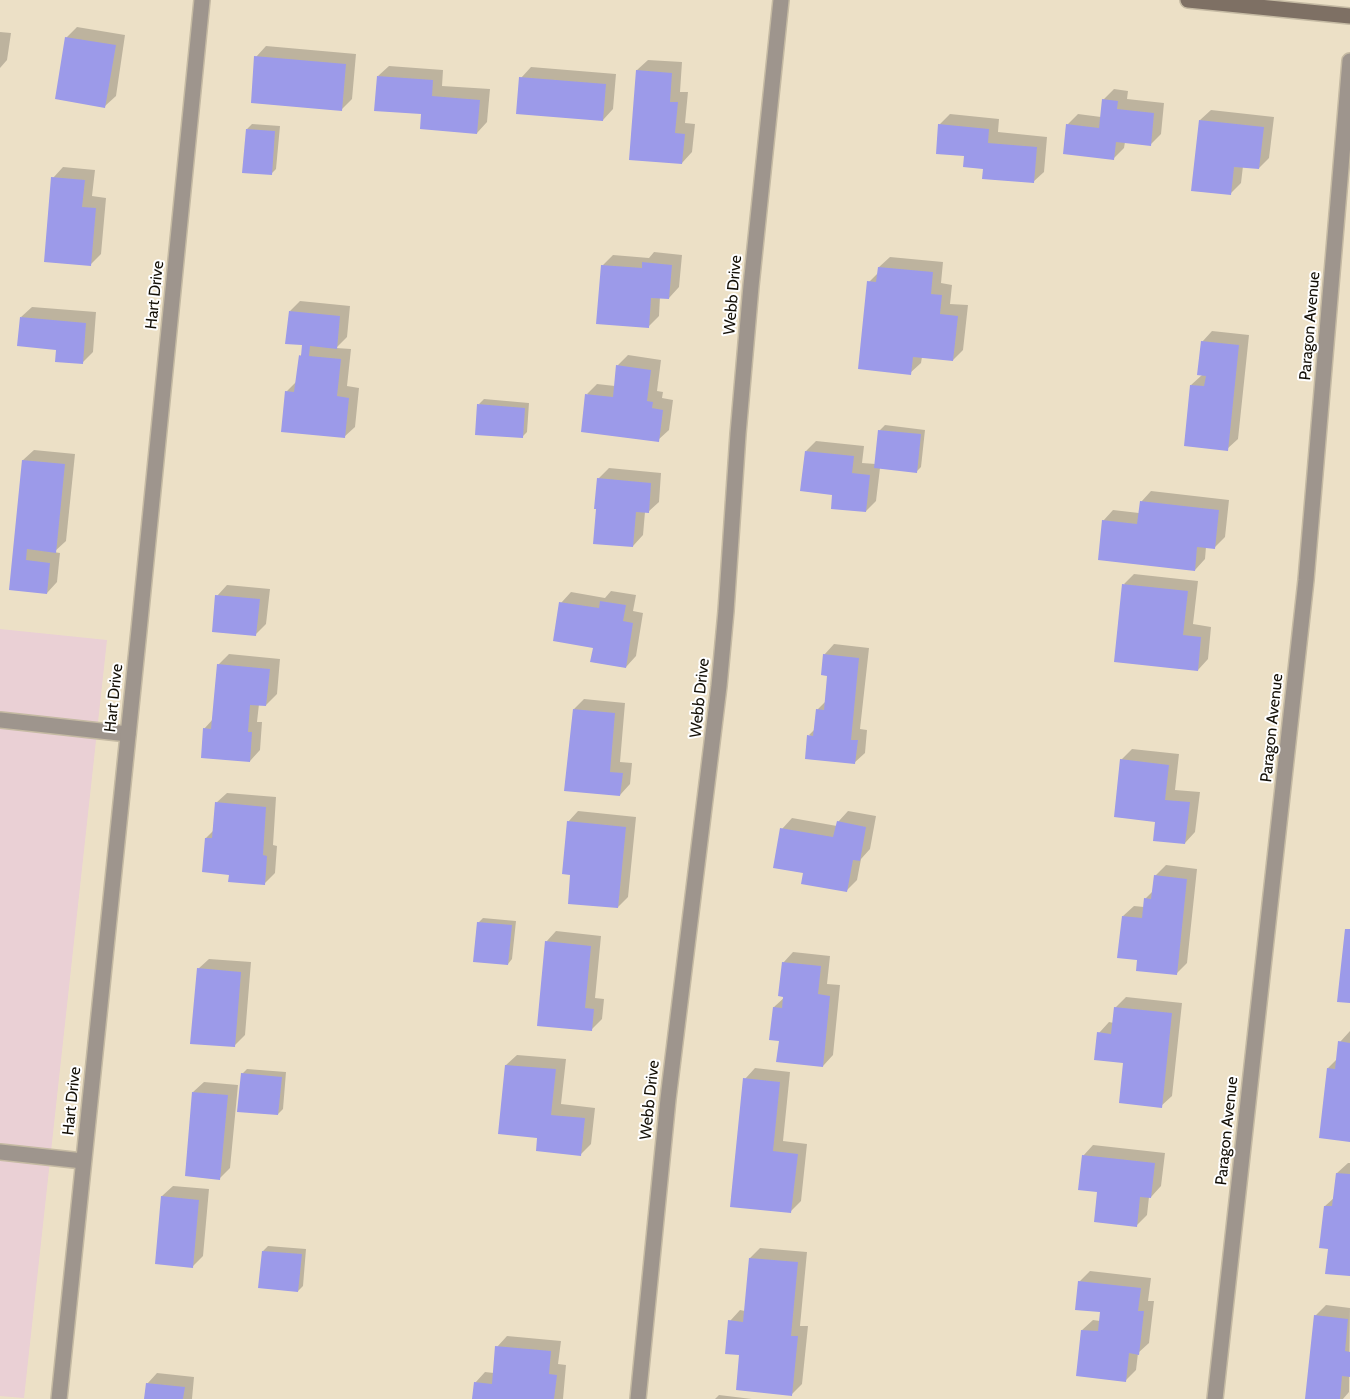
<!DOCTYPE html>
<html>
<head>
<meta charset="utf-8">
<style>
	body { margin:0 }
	canvas { display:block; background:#ece0c6 }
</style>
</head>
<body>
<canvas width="1350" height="1399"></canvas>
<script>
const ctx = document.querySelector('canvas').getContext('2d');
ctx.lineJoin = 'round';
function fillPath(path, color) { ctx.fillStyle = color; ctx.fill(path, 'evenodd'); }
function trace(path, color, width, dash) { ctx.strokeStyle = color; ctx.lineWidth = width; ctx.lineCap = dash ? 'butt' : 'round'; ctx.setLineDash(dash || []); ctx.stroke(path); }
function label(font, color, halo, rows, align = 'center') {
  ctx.font = font + ' Cabin,sans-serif'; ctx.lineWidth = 4; ctx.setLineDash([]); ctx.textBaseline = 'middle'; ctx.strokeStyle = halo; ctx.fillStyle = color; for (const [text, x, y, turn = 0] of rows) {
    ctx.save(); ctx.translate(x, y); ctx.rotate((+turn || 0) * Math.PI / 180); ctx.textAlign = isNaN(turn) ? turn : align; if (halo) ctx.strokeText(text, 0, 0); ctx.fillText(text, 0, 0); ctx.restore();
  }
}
fillPath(new Path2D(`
	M0 629 107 640 24 1398 0 1396Z`), '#ead0d5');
fillPath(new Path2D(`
	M77 27 125 35 116 96 105 106 66 38Z
	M0 32 11 33 7 60 0 68Z
	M266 46 356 54 352 99 342 109 256 57Z
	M648 60 682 62 680 92H688L685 123 695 124 692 152 682 163 630 159 637 70Z
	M389 66 443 70 442 86 490 89 487 122 477 133 423 113 378 76Z
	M531 67 616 74 613 109 603 120 521 78Z
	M1114 89 1128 91 1127 99 1164 103 1161 134 1151 144 1125 142 1124 148 1113 159 1067 125 1078 114 1101 117 1103 100Z
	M1211 110 1274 117 1269 158 1259 168 1243 166 1241 183 1230 194 1200 120Z
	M950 114 999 119 998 132 1047 137 1044 172 1033 182 984 167 939 125Z
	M252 124 280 126 276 169 271 174 247 129Z
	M63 167 95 170 92 196 106 198 101 254 90 265 53 178Z
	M654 252 682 255 679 287 669 298 660 297 659 316 648 327 602 266 613 255 649 258Z
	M890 257 943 262 941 283 952 285 950 304 968 305 963 350 953 360 922 357 921 363 910 373 869 282 879 272V267Z
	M300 301 350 306 347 337 336 348 351 349 347 386 359 388 355 427 344 437 286 392 297 381 300 356 303 353 304 344 290 311Z
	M32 307 96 312 93 352 82 363 21 317Z
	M1212 331 1249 335 1238 439 1227 449 1191 385 1202 375V342Z
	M628 355 661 360 657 391 663 392 662 398 673 400 669 430 658 440 587 394 597 384 615 386 617 366Z
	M484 399 529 403 527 432 522 437 479 404Z
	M885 425 925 430 921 467 916 472 880 468 876 501 866 511 833 493 806 451 816 441 864 446 862 463 876 464 880 430Z
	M34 450 75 454 66 541 54 552 60 553 57 582 47 593 10 589 23 460Z
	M609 468 661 473 659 502 648 512H645L643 535 633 546 598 479Z
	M1151 491 1229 500 1225 537 1214 548 1206 547 1205 559 1195 570 1103 521 1113 510 1139 513 1141 502Z
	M1134 574 1198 581 1193 624 1211 627 1208 659 1198 670 1124 584Z
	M227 585 270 589 266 624 256 634 217 596Z
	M611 591 636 595 633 611 643 613 636 656 626 667 594 647 561 603 571 592 605 598Z
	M834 644 869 648 860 729 867 730 865 753 854 763 809 735 815 729 817 710 826 701 828 675 824 655Z
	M229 654 280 659 277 694 266 705 259 704 257 722H262L260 750 250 761 204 729 213 719 218 665Z
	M584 699 625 703 620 762 632 763 630 784 620 795 574 709Z
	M1132 749 1179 754 1175 790 1200 792 1195 832 1185 843 1156 821 1121 760Z
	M227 793 276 797 273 845 277 846 275 873 264 884 231 874 206 838 214 830 216 803Z
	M578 811 636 817 628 897 618 907 571 874 568 822Z
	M848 811 876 816 870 849 861 859 857 880 846 891 804 872 782 829 792 818 837 826 838 822Z
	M1166 865 1197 869 1187 963 1176 974 1138 959 1123 916 1134 906 1144 907 1145 899 1154 890 1155 876Z
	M483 918 516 921 512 959 508 964 478 923Z
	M556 931 601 936 595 998 604 999 602 1019 591 1030 546 942Z
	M793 952 830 956 827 984 840 985 833 1055 823 1066 780 1040 774 1007 786 996 783 963Z
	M209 959 251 962 245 1035 234 1046 198 969Z
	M1126 997 1182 1003 1172 1096 1161 1106 1125 1062 1099 1033 1109 1022 1114 1023 1115 1008Z
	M1350 1031V1140L1328 1068 1338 1058 1340 1042Z
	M517 1055 566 1059 561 1104 595 1108 591 1144 581 1154 538 1137 500 1133 506 1065Z
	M755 1068 790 1072 783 1141 807 1144 801 1201 791 1211 745 1079Z
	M247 1069 286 1072 283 1109 278 1114 242 1074Z
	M204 1082 238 1085 230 1168 220 1178 193 1092Z
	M1093 1145 1165 1153 1161 1186 1151 1197H1149L1147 1215 1137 1225 1098 1191 1083 1156Z
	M1348 1163H1350V1275L1329 1248 1325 1206 1335 1197 1337 1173Z
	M173 1186 209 1189 203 1256 193 1266 162 1196Z
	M268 1246 306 1249 303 1286 298 1291 263 1251Z
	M760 1248 807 1252 800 1326H808L802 1384 792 1394 741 1354 730 1321 740 1310 745 1311 750 1258Z
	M1090 1271 1151 1278 1148 1301H1154L1149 1343 1138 1353 1136 1370 1125 1381 1082 1330 1093 1320 1100 1321 1101 1311 1079 1282Z
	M1326 1305 1350 1308 1349 1392 1343 1399H1306L1315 1316Z
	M507 1336 561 1341 558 1364 566 1365 563 1399H474L475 1383 485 1372 494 1373 497 1347Z
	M157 1373 194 1377 192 1399H145L147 1384Z
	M719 1395 752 1399H715Z`), '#0003');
fillPath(new Path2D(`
	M65 37 116 45 105 108 55 99Z
	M254 56 346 64 342 111 251 103Z
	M636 70 672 73 670 102H678L675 133 685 134 682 164 629 160Z
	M377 76 433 80 432 96 480 100 477 134 420 129 421 114 374 111Z
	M519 77 606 84 603 121 516 114Z
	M1102 99 1118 101 1117 109 1154 113 1151 146 1116 142 1114 160 1063 154 1066 124 1099 128Z
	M1199 120 1264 127 1259 169 1234 167 1231 195 1191 191Z
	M938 124 989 129 988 143 1037 147 1034 183 982 179 983 169 963 167 964 156 936 154Z
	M246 129 275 131 272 175 242 173Z
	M51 177 85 180 82 207 96 208 91 266 44 262Z
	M642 262 672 265 669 299 651 298 649 328 596 324 601 265 642 268Z
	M878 267 933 272 931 294 942 295 940 314 958 316 953 361 913 357 911 375 858 369 867 281 876 282Z
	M289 311 340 316 337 349 310 346 309 356 341 359 337 396 349 398 345 438 281 432 285 391 294 392 299 355 301 356 302 345 285 344Z
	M20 317 86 323 83 364 55 362 56 350 17 346Z
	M1201 341 1239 345 1228 451 1184 446 1190 385 1204 386 1206 376 1197 375Z
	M616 365 651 370 647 401 653 402 652 408 663 410 659 442 581 432 585 394 613 397Z
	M477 404 525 408 523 438 475 435Z
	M878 430 921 434 917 473 874 468Z
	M805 451 854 456 852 473 870 475 866 512 831 509 832 495 800 491Z
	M22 460 65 464 56 553 27 549 26 560 50 563 47 594 9 590Z
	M597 478 651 483 649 513 636 512 633 547 593 544 596 509H594Z
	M1140 501 1219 510 1215 549 1197 547 1195 571 1098 560 1102 520 1137 524Z
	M1122 584 1188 591 1183 635 1201 637 1198 671 1114 662Z
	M215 595 260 599 256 636 212 632Z
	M600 601 626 605 623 621 633 623 626 668 590 662 593 648 553 641 559 602 599 608Z
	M823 654 859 658 851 740H858L855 764 805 759 807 735 813 736 816 709 824 710 827 676 821 675Z
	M217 664 270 669 266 706 250 705 248 732H252L250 762 201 758 203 728 211 729Z
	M573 709 615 713 610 772 623 773 620 796 564 791Z
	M1120 759 1169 765 1165 800 1190 802 1185 844 1153 841 1155 822 1114 817Z
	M215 802 266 807 263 855 267 856 265 885 228 882 229 875 202 872 205 838H212Z
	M567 821 626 827 618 908 568 904 570 875 562 874Z
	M837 821 866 827 860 861 853 860 847 892 801 884 803 873 773 868 780 828 833 837Z
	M1154 875 1187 879 1177 975 1136 971 1137 960 1117 958 1122 916 1142 918 1144 898 1151 899Z
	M477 922 512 925 508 965 473 962Z
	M1345 929H1350V1003L1337 1002Z
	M545 941 591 946 585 1008 594 1009 592 1031 537 1026Z
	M782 962 821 966 818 994 830 996 823 1067 776 1062 779 1041 769 1040 773 1007 782 1008 783 997 778 996Z
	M197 968 241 972 235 1047 190 1044Z
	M1114 1007 1172 1013 1162 1108 1119 1103 1123 1063 1094 1060 1097 1032 1111 1034Z
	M1338 1041 1350 1043V1142L1319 1138 1327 1068 1335 1069Z
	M505 1065 556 1069 551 1115 585 1118 581 1156 536 1151 537 1138 498 1134Z
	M241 1073 282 1077 278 1115 237 1112Z
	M743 1078 780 1082 773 1151 798 1154 791 1213 730 1207Z
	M192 1092 228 1095 220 1180 185 1176Z
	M1082 1155 1155 1163 1151 1198 1140 1197 1137 1227 1094 1222 1097 1192 1078 1190Z
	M1336 1173 1350 1174V1276L1325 1274 1328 1249 1319 1248 1324 1206H1332Z
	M161 1196 199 1200 193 1268 155 1264Z
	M262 1251 302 1254 298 1292 258 1288Z
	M749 1258 798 1262 791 1336H798L792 1396 736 1390 739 1355 725 1354 728 1320 743 1322Z
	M1078 1281 1141 1288 1138 1311H1144L1139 1355 1129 1353 1126 1382 1076 1376 1081 1330 1098 1331 1100 1312 1075 1310Z
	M1314 1315 1348 1319 1345 1351 1350 1352V1377L1342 1376 1340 1399H1305Z
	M495 1346 551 1351 549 1374 557 1375 554 1399H472L474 1382 492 1384Z
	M146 1383 185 1387 183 1399H144Z`), '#9c9ae9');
const lane = new Path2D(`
	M0 720 128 734
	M0 1152 83 1161`);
const street = new Path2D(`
	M59 1399 139 630 202 0
	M638 1399 668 1099 719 686 726 611 738 434 751 286 781 0
	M1215 1399 1306 580 1350 61`);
const secondary = new Path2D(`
	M1188 0 1350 16`);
trace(lane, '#c5baa3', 18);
trace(street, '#c5baa3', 18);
trace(secondary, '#c5baa3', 18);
trace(lane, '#9e958d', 15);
trace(street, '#9e958d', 15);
trace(secondary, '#7e7064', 15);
label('16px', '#130f06', '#fff', [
	["Hart Drive",155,295,-84],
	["Webb Drive",733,295,-85],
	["Paragon Avenue",1310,326,-85],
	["Hart Drive",114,698,-84],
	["Webb Drive",700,698,-84],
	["Paragon Avenue",1272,728,-84],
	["Webb Drive",650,1100,-84],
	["Hart Drive",72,1101,-84],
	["Paragon Avenue",1227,1131,-84]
]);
</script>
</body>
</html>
